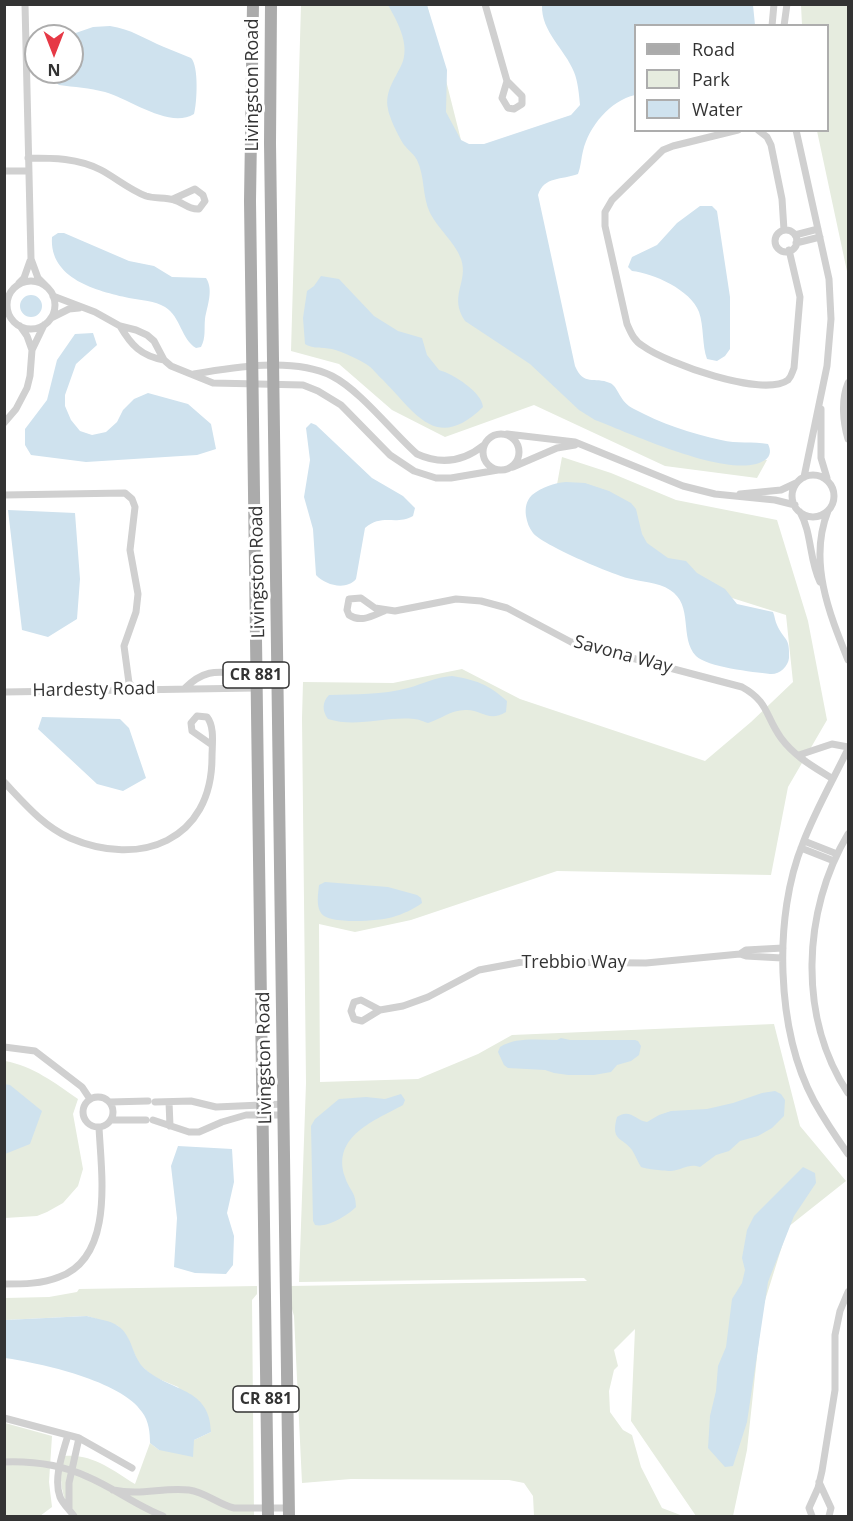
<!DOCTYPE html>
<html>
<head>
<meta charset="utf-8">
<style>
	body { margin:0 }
	#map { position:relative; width:853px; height:1521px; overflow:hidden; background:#fff; font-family:"Open Sans",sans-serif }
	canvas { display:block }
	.frame { position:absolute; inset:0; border:6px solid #333; pointer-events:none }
	.legend { position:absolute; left:634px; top:24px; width:195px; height:108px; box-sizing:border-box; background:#fff; border:2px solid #adadad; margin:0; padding:8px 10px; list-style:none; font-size:18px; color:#333 }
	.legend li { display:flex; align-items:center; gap:12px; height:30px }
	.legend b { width:30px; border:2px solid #adadad }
	.north { position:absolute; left:24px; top:24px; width:60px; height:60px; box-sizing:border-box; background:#fff; border:2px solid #adadad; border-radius:50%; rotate:180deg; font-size:16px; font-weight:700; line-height:24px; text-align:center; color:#333 }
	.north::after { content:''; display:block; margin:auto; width:21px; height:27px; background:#e63946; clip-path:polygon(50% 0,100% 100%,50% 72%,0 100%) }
</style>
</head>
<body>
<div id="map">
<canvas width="853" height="1521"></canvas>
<div class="frame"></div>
<ul class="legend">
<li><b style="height:8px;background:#ababab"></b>Road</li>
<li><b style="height:16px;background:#e6ecdf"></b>Park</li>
<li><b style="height:16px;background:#cfe2ee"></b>Water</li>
</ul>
<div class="north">N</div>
</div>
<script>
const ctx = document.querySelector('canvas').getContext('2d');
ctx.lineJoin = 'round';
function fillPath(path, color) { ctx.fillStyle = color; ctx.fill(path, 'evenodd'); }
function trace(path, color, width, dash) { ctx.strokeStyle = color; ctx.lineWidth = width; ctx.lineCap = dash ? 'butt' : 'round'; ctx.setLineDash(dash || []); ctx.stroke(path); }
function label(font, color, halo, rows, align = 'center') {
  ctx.font = font + ' "Open Sans",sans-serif'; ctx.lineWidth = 6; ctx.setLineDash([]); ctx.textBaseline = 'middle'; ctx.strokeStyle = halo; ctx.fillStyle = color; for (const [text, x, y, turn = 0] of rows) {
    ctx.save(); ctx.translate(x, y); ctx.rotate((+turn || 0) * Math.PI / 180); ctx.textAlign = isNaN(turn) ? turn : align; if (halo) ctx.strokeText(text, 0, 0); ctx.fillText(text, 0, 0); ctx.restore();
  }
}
fillPath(new Path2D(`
	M301 5H427L461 140 534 313 590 396 673 438 767 460 757 478 665 466 534 405 445 437 392 410 339 364 291 351Z
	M801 5H848V276L817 131 828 130V26L802 25Z
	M562 457 611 473 676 500 777 520 808 621 827 720 788 787 771 875 557 871 411 920 355 932 319 924 320 1082 418 1079 478 1054 512 1035 774 1024 800 1126 846 1181 788 1227 762 1310 747 1450 733 1516H696L631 1421 635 1329 614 1350 618 1366 614 1370 609 1391 610 1412 623 1430 632 1435 641 1467 662 1508 683 1516H534L533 1496 524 1483 509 1480 351 1479 302 1483 294 1316 290 1302V1286L587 1281 584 1278 299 1282 306 1083 302 718 303 682 393 683 462 669 520 699 705 761 751 722 793 682 786 615 732 598 554 501Z
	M5 1061C33 1066 55 1083 78 1099L73 1114 83 1169 78 1186 63 1203 47 1212 37 1216 5 1218Z
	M257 1286V1294L252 1300 254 1516H73C61 1497 58 1478 64 1456 91 1453 113 1470 135 1484L150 1443 159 1450 194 1440 211 1432 178 1387 154 1377 139 1364 127 1337 118 1326 87 1316 5 1320V1298L49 1297 77 1292 79 1289Z
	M5 1423 52 1436 49 1482 52 1507 40 1516H5Z`), '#e6ecdf');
fillPath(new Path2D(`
	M388 5H427L447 70 446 112 461 140 469 144H484L571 115 580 105C579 94 578 82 574 72 565 49 541 32 542 5H753L755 25 636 26 635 95C610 101 589 126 583 151 581 159 581 166 578 174 562 180 544 176 538 195L575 366C584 387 594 376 610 383 619 387 619 402 634 409 660 423 692 434 721 440 737 444 753 441 768 444 771 450 771 456 765 460 734 482 630 433 595 420L579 410 530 364 465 321C448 296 469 282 461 259 455 242 438 229 430 213 422 196 425 176 417 160 414 154 409 151 405 146 400 140 389 117 388 109 384 90 397 77 403 61 409 42 397 21 388 5Z
	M110 26C131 29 145 39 164 47 173 51 182 54 191 58 199 66 197 103 194 114 169 129 130 99 105 92 90 88 74 87 59 85L54 81 50 72H72V36H67L93 27Z
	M700 206H712L717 211 730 297V349L725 356 717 361 707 359C702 346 704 326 699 312 691 290 653 273 632 271L628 267 632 257 657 245 677 223Z
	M58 233H64L129 261 154 266 172 277 206 278C214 290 207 306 205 319 204 329 206 338 201 347L196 348C181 339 181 317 165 307 155 301 141 300 129 298 97 291 49 279 52 237Z
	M321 276 339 279 374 316 398 331 422 338 427 355 439 370C453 374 482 392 483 407 437 452 417 415 383 380 377 375 373 368 366 364 356 358 343 352 332 349 322 347 312 349 305 344L303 318 307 291 314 286Z
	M20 306a11 11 0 1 1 22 0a11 11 0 1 1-22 0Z
	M93 333 97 345 76 364 65 395V406L71 420 80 431 92 435 106 432 117 422 123 410 134 399 148 393 188 404 211 424 216 449 197 455 86 462 31 455 25 445V429L47 400 57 360 75 334Z
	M311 423 316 425 372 478 403 496 415 508 413 516C395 526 383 513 365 528L356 579C346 591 325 585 316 575L313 529 304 497 310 460 306 428Z
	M566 482 585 483 609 491 631 503 636 509 642 534 647 543 668 558 686 561 697 573 725 589 737 604 773 612C775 617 775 621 777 625 784 641 790 636 789 658 788 667 779 675 770 674 753 672 707 667 696 656 679 638 694 605 670 590 658 582 641 582 627 578 609 573 543 545 533 533 529 528 527 522 526 516 525 508 526 501 532 495 542 487 554 483 566 482Z
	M8 510 75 513 80 579 77 619 48 637 22 630Z
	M452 676C476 680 488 684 507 701L506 712C488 723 482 709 465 710 451 710 441 719 428 723 424 722 419 719 414 719 386 716 356 728 328 719 322 711 322 702 329 695 355 694 382 695 408 688 423 684 435 677 452 676Z
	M42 717 120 719 129 728 146 778 123 791 97 784 38 729Z
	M325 882 388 887 417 895 421 898 422 903C414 909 403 914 393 917 380 921 328 925 321 913 316 906 318 894 319 885Z
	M561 1038 570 1040H635L638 1041 641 1046 639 1055 631 1061 617 1065 611 1072 594 1075H568L554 1073 545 1070 508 1068 504 1065 498 1052 500 1047C516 1037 538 1040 557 1040Z
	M4 1084 10 1085 42 1111 30 1144 5 1154Z
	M775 1091 781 1094 785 1100 784 1116 772 1128 758 1136 740 1141 729 1151 716 1155 700 1167C688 1163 683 1170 671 1171 666 1171 645 1169 641 1167 638 1162 635 1155 632 1150 623 1137 610 1142 617 1117 630 1108 635 1120 647 1122L659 1115 671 1111 707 1109 733 1103 762 1093Z
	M401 1094 405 1100 403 1105C376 1120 331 1136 345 1177 349 1190 356 1192 356 1207 347 1216 327 1228 315 1225L313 1221 311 1126 315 1119 339 1099 366 1097 385 1099Z
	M178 1146 232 1149 234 1182 227 1213 234 1236 233 1265 226 1274 195 1273 174 1267 177 1218 171 1166Z
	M803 1167 815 1173 816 1183 794 1216 768 1282 747 1422 733 1466 725 1467 708 1448 710 1416 716 1391 718 1366 726 1347 732 1299 742 1283 745 1270 742 1258 747 1230 754 1216Z
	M87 1316C96 1319 110 1320 118 1326 133 1336 132 1358 145 1369 171 1392 210 1387 211 1432L194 1440 193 1457 159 1450 150 1443C150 1433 149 1421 142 1412 122 1381 40 1363 5 1358V1320Z`), '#cfe2ee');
trace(new Path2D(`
	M25 4 31 259 38 278 48 288
	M485 4 507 81 502 98 508 108 514 109 522 104V96L507 81
	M772 26 774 4
	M784 26 787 4
	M738 130 673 146 663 150 612 200 605 212V226L627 324C631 333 634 341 643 346 666 363 763 398 788 380 792 376 792 372 794 368L800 297 789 250
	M758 130 767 137 771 145 782 199 784 230
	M796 130 829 279 831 319 827 366 804 477
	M28 158C53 158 78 158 101 170 116 178 130 190 146 196 155 199 165 197 174 200 183 202 188 210 199 209L205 201 203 195 195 189 173 199
	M4 171H28
	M775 241a11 11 0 1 1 22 0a11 11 0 1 1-22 0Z
	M795 235 818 229
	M796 243 820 237
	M7 305a24 24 0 1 1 48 0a24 24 0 1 1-48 0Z
	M19 283 24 278 30 261
	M53 296 95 312 120 326 136 330 147 335 154 341 164 360 171 366 213 383 303 385 318 391 341 405 390 455 414 471 436 478H451L498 470
	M51 318 69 309 79 308
	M20 326 27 336 32 350
	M120 326C131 345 141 356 164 360
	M194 374C234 367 294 357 332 376 361 391 392 432 417 454 441 465 463 462 484 445
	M848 383C841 400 843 422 848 439
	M821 409V458L827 478
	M4 423 16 409 27 388 30 376 32 350 44 325
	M483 452a18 18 0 1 1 36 0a18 18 0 1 1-36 0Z
	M507 434 575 442 683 486 715 494 775 500 795 505
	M513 467 557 448 575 445
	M792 496a21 21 0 1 1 42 0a21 21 0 1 1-42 0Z
	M740 494 781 490 796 483
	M4 495 125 493 132 499 135 507 130 550 138 594 136 612 124 646 129 683 136 690
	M828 511C808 561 829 613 848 660
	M800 512C812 533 809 559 820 582
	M384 611C372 616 361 623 349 615L347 610 349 599 361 598 375 608 395 611 456 599 481 601 507 608 571 642 742 687C769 702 765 716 781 738 795 757 814 767 833 779
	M184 689C210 663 225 675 256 674
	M4 692 256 688
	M848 749C833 780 815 811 803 843 773 916 776 1030 814 1101 824 1119 836 1137 848 1154
	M799 755 832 744 848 747
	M4 782C24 803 43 826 70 838 140 868 212 841 212 757 212 745 215 727 207 717L197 716 191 723 192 731 212 745
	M848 834C802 911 798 1018 848 1093
	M804 841 837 854
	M801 848 834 861
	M740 954 746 950 783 948
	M380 1010 361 1000 354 1002 351 1011 354 1019 362 1021 380 1010 403 1006 428 997 479 970 522 962 646 963 740 954 746 956 782 958
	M4 1047 35 1051 82 1087 90 1099
	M83 1112a15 15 0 1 1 30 0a15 15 0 1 1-30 0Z
	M110 1102 148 1101
	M155 1102 191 1101 216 1107 284 1104
	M169 1102 170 1126
	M111 1120H146
	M153 1120 189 1132H199L222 1122 246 1115H284
	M4 1284C23 1284 42 1284 59 1277 115 1257 101 1172 99 1127
	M4 1418 79 1438 132 1468
	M68 1435C63 1453 53 1478 60 1497 63 1504 69 1509 74 1516
	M4 1462C32 1461 62 1465 88 1477 114 1488 137 1506 163 1516
	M819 1482 831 1508 829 1516
	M113 1490C142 1496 162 1487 189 1490 205 1492 218 1504 234 1508H289
	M69 1509V1483L79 1438
	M812 1516 809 1508 818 1488 822 1471 835 1390V1335L840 1311 848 1292`), '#d0d0d0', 7);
trace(new Path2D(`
	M253 4 250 201 268 1516
	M271 4 270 143 289 1516`), '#ababab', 12);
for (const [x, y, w] of [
	[256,675,66],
	[266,1399,66]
]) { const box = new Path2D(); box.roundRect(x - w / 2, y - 13, w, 26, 4.5); ctx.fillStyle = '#fff'; ctx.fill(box); trace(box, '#333', 1.5); }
label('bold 16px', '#333', null, [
	["CR 881",256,675],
	["CR 881",266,1399]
]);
label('18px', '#333', '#fff', [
	["Livingston Road",253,85,-90],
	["Livingston Road",258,572,-91],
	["Savona Way",623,655,15],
	["Hardesty Road",94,690,-1],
	["Trebbio Way",574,963],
	["Livingston Road",265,1058,-91]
]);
</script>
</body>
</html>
